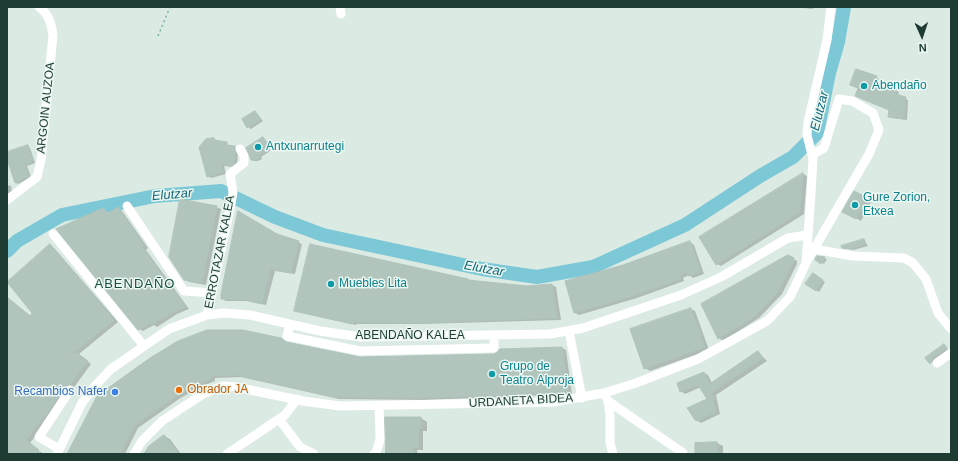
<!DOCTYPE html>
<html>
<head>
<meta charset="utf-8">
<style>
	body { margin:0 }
	#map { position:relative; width:958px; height:461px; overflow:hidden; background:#dceae4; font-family:Helvetica,sans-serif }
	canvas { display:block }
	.frame { position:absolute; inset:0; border:8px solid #1d3b33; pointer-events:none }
	.north { position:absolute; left:902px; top:16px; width:40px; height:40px; -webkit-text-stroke:3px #ecf7f2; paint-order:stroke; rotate:177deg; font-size:11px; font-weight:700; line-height:16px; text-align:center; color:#1d3b33 }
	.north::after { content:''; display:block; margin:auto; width:14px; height:18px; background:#1d3b33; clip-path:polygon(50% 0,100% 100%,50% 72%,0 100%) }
</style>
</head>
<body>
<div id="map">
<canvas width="958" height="461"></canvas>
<div class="frame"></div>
<div class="north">N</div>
</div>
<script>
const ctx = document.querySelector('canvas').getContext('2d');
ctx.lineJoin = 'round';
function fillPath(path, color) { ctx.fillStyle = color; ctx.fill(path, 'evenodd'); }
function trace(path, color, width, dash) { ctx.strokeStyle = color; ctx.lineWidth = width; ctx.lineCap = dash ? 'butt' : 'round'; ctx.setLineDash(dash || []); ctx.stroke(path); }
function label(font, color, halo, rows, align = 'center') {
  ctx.font = font + ' Helvetica,sans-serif'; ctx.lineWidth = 3; ctx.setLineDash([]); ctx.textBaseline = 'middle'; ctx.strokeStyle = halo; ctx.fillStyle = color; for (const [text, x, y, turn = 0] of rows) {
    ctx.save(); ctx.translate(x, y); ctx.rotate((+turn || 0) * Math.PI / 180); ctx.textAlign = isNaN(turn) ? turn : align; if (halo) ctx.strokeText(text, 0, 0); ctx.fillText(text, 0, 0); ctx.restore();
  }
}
fillPath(new Path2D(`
	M801 7H813V9L803 8Z
	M876 77 879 79 877 84 896 91 899 92 898 96 908 100 907 120 892 118 889 116 890 110 859 97Z
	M255 112 263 121 251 129 248 127Z
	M263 138 270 146V151L261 157 262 159 258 161H254L251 160Z
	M214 139 238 149 237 166 235 167 224 166 226 174 211 178 208 176Z
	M27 146 30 148 35 163 27 166 31 177 18 184 16 183 7 153Z
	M803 174 807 176 804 214 721 266 717 264Z
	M7 185 11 186 12 192 7 197Z
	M855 193 871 202 861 221 844 211Z
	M216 207 221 209 206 285 189 282 185 279Z
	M118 208 122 211 148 248 146 250 189 309 177 314 157 327 154 325 143 331 139 329 103 209 109 214Z
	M277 235 302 244 295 274 275 271 266 305 246 301H226L222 299Z
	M864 240 868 246 853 250 843 247Z
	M690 242 694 245 704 274 693 278 689 275 683 278 684 281 637 298 579 315 575 313 624 265Z
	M50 246 54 248 118 322 79 354 91 364 75 386 69 389 53 414 30 443 42 454H7V298L31 316 34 313Z
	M788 256 797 261V264L782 294 759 318 723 341 719 338Z
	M818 257 827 259 824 264 816 259Z
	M816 276 825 282 819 292 816 290Z
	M468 279 471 281 527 287 552 285 556 287 561 320 421 324H357L356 325 295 311Z
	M691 309 695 311 709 350 650 371 645 368Z
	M281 339 288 343 360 358 495 355 562 348 566 350 572 394 426 400 339 399 241 377 215 378V381L200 387 179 399 138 428 125 454H69L97 397Z
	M944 346 949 350 934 364 927 358Z
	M758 352 767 361 716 395 720 414 701 423 696 420 709 399 701 387 685 394 681 391 704 373 708 375 712 383Z
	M421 418 427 422V431H423V450H417L418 454H387Z
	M164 436 170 439 181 454H145Z
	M717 443 723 446V454H696Z`), '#0003');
trace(new Path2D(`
	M7 251 17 241 62 215 155 196 221 191 275 217 323 235 482 269 537 277 593 267 685 225 760 176 793 157 817 133 829 73 838 42 844 7`), '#7dc8d6', 14);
const building = new Path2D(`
	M856 69 877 76 875 82 897 90 895 94 906 97 904 119 888 117 889 110 855 96 858 88 850 85Z
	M255 111 261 119 247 128 242 119Z
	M263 137 268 144V150L259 155 260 157 255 161 254 158 251 160 246 148Z
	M214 138V140L227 142V145L235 146 234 164 231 166 221 164 223 172 207 177 199 147 206 139Z
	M28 145 33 162 25 164 29 176 15 183 7 159V152Z
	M803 173 800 212 716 265 699 237Z
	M854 191 868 198 856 219 842 212Z
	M180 199 217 206 202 283 184 280 169 257Z
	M118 207 144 246 142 247 186 307 172 312 152 325 150 323 138 330 56 229 103 208 108 213Z
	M238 211 277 234 299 241 291 273 270 269 262 304 241 299H221V294Z
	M864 239 866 244 850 249 842 248 841 246Z
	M690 241 701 272 688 276 686 272 680 275 681 279 633 296 574 313 565 281 623 265Z
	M50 244 114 320 75 352 88 361 70 384 65 387 48 412 26 440 39 450 36 454H7V297L30 316 32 313 7 282Z
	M310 244 468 279V280L527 286 552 284 557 318 416 323 353 322 352 324 294 311Z
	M788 255 794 258 793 262 778 292 755 316 718 339 701 304Z
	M817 256 825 257 821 264 815 260Z
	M813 273 823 280 816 291 805 284Z
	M691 308 705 347 644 369 630 329Z
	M207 330H243L281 338 286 342 360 357 494 354 500 349 562 347 568 392 421 398 334 397 236 375 211 376V379L195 385 175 397 134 426 120 454H67L97 396 150 358 178 341Z
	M944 344 947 348 933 358 930 364 925 358Z
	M758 351 763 358 712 392 716 412 696 421 687 408 707 399 698 385 680 392 677 383 704 372 709 384Z
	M385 417H421V428H418V447H412L413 454H386Z
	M164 435 179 454H144L148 447Z
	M717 442 718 454H695V443Z`);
fillPath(building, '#b1c5bd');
trace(building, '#aec4bb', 1);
trace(new Path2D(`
	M158 36 170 7
	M40 454 42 451`), '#79b1a0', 1.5, [2, 3]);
trace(new Path2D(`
	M340 7 341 14
	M7 200 37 177 41 160 53 35C51 23 49 14 39 7
	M127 206 184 291 212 293
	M53 234 144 346
	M814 249 853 256 904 258 913 263 926 279 938 313 951 329
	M807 261 869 154 879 130 873 113 852 101 839 99 824 148 812 155
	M207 315 231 204 233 192 230 174 244 163V156L240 149
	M290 324 287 336 360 351 494 348V335
	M569 331 582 398
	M937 363 951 353
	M604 393 608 401 683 453
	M608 401 610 415V443L613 454
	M279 419 300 447 314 454
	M59 449 39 437 70 390
	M57 454 82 403 93 388 111 369 169 329 207 315 224 313 250 315 320 331 361 337 550 334 583 328 681 295 721 277 788 238 807 235
	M134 454 142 441 162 421 203 394 223 386 236 387 303 401 340 406 553 402 604 393 636 383 698 359 767 321 790 297 800 276 806 263 811 193 813 159 807 135 808 122 827 40 831 7
	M227 454 285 415 297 399
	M374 454 376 453 380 440 379 406`), '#fff', 9);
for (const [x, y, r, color] of [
	[864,86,4,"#0f9aa8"],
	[258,147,4,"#0f9aa8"],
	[855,205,4,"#0f9aa8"],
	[331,284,4,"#0f9aa8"],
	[492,374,4,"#0f9aa8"],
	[179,390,4,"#e8710a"],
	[115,392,4,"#3f7fe0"]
]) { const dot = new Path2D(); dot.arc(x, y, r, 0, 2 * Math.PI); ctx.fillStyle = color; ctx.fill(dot); trace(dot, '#ecf7f2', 1.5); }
label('12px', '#0d838f', '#ecf7f2', [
	["Abendaño",872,86],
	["Antxunarrutegi",266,147],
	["Gure Zorion,",863,198],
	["Etxea",863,212],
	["Muebles Lita",339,284],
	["Grupo de",500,367],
	["Teatro Alproja",500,381]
], 'left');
label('12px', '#1d3b33', '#ecf7f2', [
	["ARGOIN AUZOA",46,108,-84],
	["ERROTAZAR KALEA",220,252,-79],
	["ABENDAÑO KALEA",410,336],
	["URDANETA BIDEA",521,401,-3]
]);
label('12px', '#c56008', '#ecf7f2', [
	["Obrador JA",187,390]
], 'left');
label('12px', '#366cbe', '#ecf7f2', [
	["Recambios Nafer",107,392]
], 'right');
label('italic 13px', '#12697b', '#ecf7f2', [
	["Elutzar",820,111,-76],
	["Elutzar",172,195,-5],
	["Elutzar",484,269,10]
]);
ctx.letterSpacing = '1px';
label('13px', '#174e41', '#ecf7f2', [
	["ABENDAÑO",135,284]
]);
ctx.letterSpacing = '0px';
</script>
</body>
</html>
